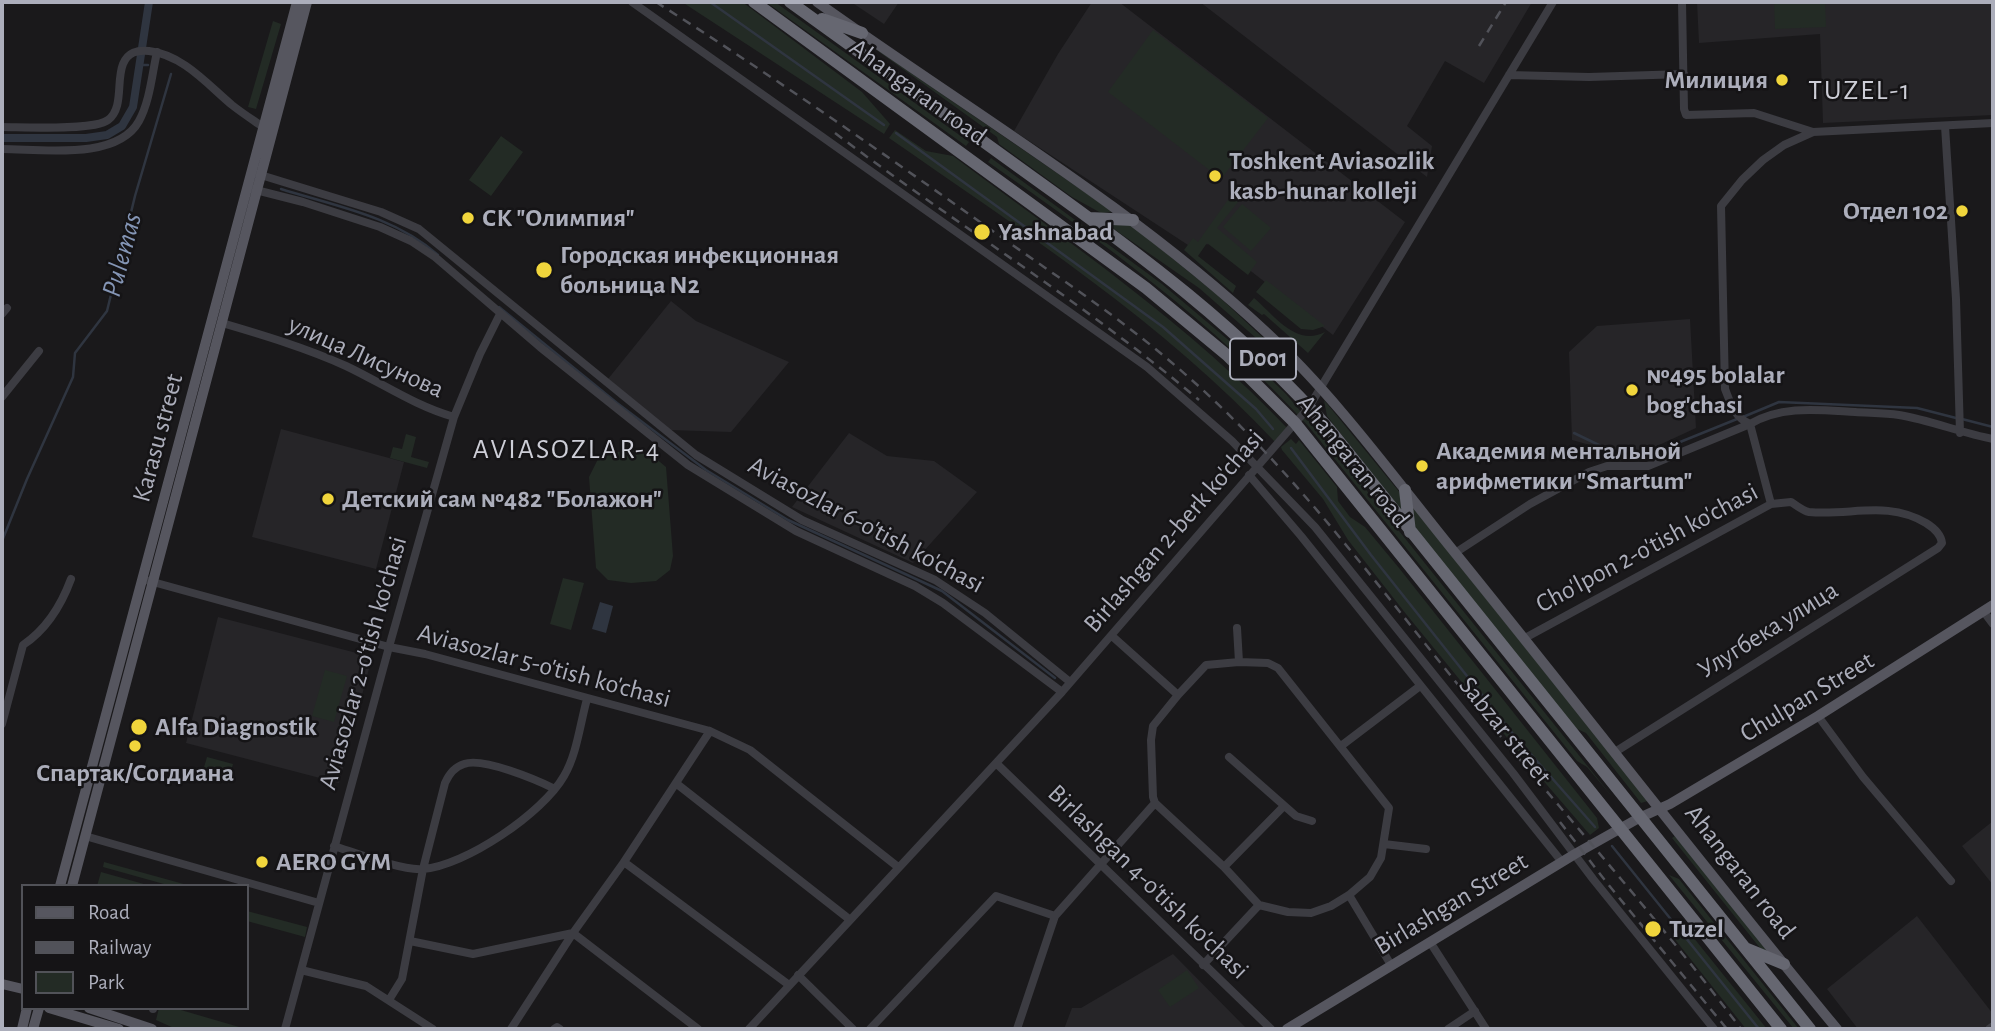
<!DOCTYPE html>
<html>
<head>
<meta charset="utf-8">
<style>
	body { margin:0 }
	#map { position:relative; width:1995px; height:1031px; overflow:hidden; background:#1a191b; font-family:"Alegreya Sans",sans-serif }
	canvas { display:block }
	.frame { position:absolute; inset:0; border:4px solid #acaebb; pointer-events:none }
	.legend { position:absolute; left:21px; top:884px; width:228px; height:126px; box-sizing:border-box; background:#151416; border:2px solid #515258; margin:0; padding:9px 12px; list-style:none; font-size:21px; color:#acaebb }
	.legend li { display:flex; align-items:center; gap:14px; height:35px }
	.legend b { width:35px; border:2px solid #515258 }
</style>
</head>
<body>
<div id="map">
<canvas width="1995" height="1031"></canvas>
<div class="frame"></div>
<ul class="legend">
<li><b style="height:9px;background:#56565f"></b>Road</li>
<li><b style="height:9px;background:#515259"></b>Railway</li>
<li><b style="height:19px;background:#232b25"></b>Park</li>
</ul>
</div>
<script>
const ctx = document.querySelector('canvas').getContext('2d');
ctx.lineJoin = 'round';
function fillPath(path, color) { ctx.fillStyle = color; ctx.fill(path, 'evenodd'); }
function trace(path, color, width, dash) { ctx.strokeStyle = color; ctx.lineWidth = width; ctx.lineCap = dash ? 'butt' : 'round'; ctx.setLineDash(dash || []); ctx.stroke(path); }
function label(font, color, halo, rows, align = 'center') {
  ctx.font = font + ' "Alegreya Sans",sans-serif'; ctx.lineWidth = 5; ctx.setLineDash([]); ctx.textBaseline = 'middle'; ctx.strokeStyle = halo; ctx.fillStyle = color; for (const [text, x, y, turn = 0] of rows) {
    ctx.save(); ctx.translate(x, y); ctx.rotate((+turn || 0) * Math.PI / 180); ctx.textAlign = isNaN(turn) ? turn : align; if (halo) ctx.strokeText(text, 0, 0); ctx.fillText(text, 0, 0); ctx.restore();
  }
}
fillPath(new Path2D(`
	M851 2H899L884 24Z
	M1092 2H1119L1405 222 1333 335 1216 244 1188 245 1014 131 1058 54Z
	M1200 2H1532L1484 83 1445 61 1407 126 1432 146 1427 177Z
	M1697 2H1993V115L1823 123 1820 34 1699 43Z
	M671 301 696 321 789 362 731 432 670 430 608 379Z
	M1690 319 1696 428 1633 457 1572 440 1569 352 1597 326Z
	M281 429 404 462 376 569 252 537Z
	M849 433 887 456 934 461 977 492 913 563 792 507Z
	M218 617 372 657 339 783 186 743Z
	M1993 821V885L1962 846Z
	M1917 916 1993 1014V1021L1983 1029H1858L1827 989Z
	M1173 954 1247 1029H1064L1072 1008H1081Z`), '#262528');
fillPath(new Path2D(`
	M682 2H739L745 4 862 92 890 124 884 134Z
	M766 2H775L969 142 966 146Z
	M1774 2H1825L1826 27 1775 29Z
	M273 21 281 24 256 109 248 107Z
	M1153 30 1268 118 1221 179 1108 92Z
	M857 36 1108 208 1111 212 1101 213 1072 197 999 144 997 137Z
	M895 130 926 151 953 156C1071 244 1189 324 1290 431L1276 443C1163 322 1024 232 889 138Z
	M501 136 523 152 491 196 469 180Z
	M991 158 1162 284 1245 354 1286 394 1359 481 1614 799 1587 767 1577 761 1309 427C1215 323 1102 242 988 162Z
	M1230 197 1238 202 1217 228 1257 262 1248 275 1207 243 1198 256 1236 286 1233 293 1184 250 1193 238 1198 242Z
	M1242 204 1271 228 1251 251 1223 227Z
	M1111 224H1130L1215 293 1275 349 1272 352 1199 288 1111 227Z
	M1266 280 1325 326 1313 330 1301 329 1256 292Z
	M1254 298C1275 316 1296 347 1325 332L1308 353 1264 314 1262 315 1248 305Z
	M1324 400 1401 494 1402 512 1327 416Z
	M406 434 416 437 411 457 429 462 427 468 390 458 393 447 402 449Z
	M1291 439 1296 444 1299 440 1337 487 1338 501 1350 517 1365 527 1399 568 1597 818 1599 828 1590 835 1522 756 1406 614 1348 540 1323 499 1282 450 1281 447Z
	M635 450 654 457 666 467 673 556 670 570 656 581 631 583 608 580 596 568 589 477 598 459 616 452Z
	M1413 507 1648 801 1641 803 1586 733 1573 727 1413 525Z
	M563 578 584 583 571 630 550 624Z
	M325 670 347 676 334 722 312 716Z
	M207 757 233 764 228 782 202 774Z
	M1675 836 1769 952 1760 948 1672 838Z
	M104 862 191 886H171L103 867Z
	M101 872 151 886H97Z
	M1669 875 1679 879 1799 1029H1794Z
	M247 911 307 927 305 937 247 921Z
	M1685 927 1767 1029H1746L1673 937Z
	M1187 970 1199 988 1170 1007 1158 990Z
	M159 1008H174L246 1029H176L156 1020Z`), '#232b25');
fillPath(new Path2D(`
	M600 602 613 606 606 633 592 629Z`), '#2f3540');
trace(new Path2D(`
	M710 2 884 125
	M140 65H148
	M896 133 1163 327 1256 409 1273 429
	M281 189C335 206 394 216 438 255
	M499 307 617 403 706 470 788 520 942 591 1055 678
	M1743 417 1779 402 1917 408 1956 418
	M1962 419 1993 427
	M1574 433 1601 446 1643 457 1737 419
	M1291 448 1371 555 1513 734 1595 827
	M2 541 27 479 73 377 75 353 107 311 135 196 171 74
	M1612 846 1759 1029`), '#2f3540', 2.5);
trace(new Path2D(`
	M2 138H86L107 135 122 126 133 107 149 2`), '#2f3540', 8);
trace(new Path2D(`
	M632 2 1147 367 1232 441 1315 527 1513 773 1593 879 1714 1029
	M1682 2 1684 109 1686 115 1754 113 1813 132
	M1509 75 1589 77 1684 74
	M1945 126 1956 299 1960 433
	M2 127C22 127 94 131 108 120 124 108 116 81 123 64 128 52 137 50 149 51 183 55 207 84 232 105 242 113 253 120 263 127
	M2 149C41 149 117 161 139 121 150 101 152 74 157 52
	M251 172 381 212 419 229 696 455 802 520 935 580 985 613 1070 682
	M252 189 303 202 380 227 411 241 435 257 540 347 688 465 796 531 915 586 943 603 1062 692
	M2 314 7 308
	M222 323C263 335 306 348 346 366 382 383 415 406 454 417
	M2 397 39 351
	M1249 475 1301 536 1562 862
	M1771 504 1750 424C1734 417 1731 404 1725 389L1721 206 1742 180 1763 160 1784 145 1813 132 1993 123
	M1455 553 1530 504 1589 472 1607 466H1648L1750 424C1782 405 1819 410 1855 412 1870 413 1885 413 1899 415 1930 420 1961 433 1993 439
	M142 579 389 647 425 654 710 731 750 750 898 867
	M1984 612 1993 624
	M1237 628 1239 662
	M1112 636 1178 695
	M1525 638 1771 504 1791 502C1796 505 1803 511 1809 512 1851 516 1887 500 1926 523 1934 528 1941 534 1942 543L1938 548 1615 752
	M1239 662 1268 663 1278 668 1389 808 1381 858 1370 877 1349 895 1331 906 1311 913 1288 912 1259 905 1224 867 1155 803 1153 797 1151 740 1153 726 1178 695 1206 665Z
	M1818 716 1863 777 1951 881
	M2 724 23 645C47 629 61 606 71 579
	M1341 746 1420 686
	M1229 757 1296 816 1312 821
	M996 763 1271 1029
	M677 784 849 919
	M85 836 319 903
	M1384 844 1426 849
	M334 846C356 853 402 871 423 869 465 866 543 813 564 776 577 754 580 724 587 699
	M624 862 789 985
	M1224 867 1284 806
	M1349 895 1391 965
	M410 941 473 954 573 933 624 862 710 731
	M1430 942 1486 1029
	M1203 965 1259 905
	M301 970 366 986 433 1029
	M798 975 853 1029
	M389 1000 402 979 423 869 445 783C449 774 454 767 464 764 483 757 537 780 555 789
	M153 1009V1008
	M285 1029 389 647 454 417 480 354 500 314
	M511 1029 573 933 698 1029
	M554 1029 557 1027 560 1029
	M749 1029 1062 692 1309 407 1553 2
	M870 1029 996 896 1055 916
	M1017 1029 1055 916 1155 803
	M1448 1029 1475 1011
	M1989 1029 1993 1026`), '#3c3c42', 8);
trace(new Path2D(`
	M817 2C968 110 1130 205 1266 332 1337 398 1395 479 1456 554 1584 712 1708 873 1837 1029
	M60 886 297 2
	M72 886 307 2
	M2 984 23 989
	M49 1008 119 1029
	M89 1008 152 1029
	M22 1029 27 1008
	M33 1029 39 1008
	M1287 1029 1575 854 1639 818 1670 804 1818 716 1993 605`), '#56565f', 10);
trace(new Path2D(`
	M754 2 1146 288 1228 356 1295 423 1781 1029
	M790 2C870 60 951 118 1031 176 1140 254 1241 329 1330 430L1810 1029
	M822 19 862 33
	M1089 218 1133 220
	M1405 490 1410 532
	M1745 948 1784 964`), '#666771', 12);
trace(new Path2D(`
	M656 2C771 75 883 153 994 232 1053 274 1115 314 1171 362 1289 461 1379 589 1477 708 1565 815 1658 918 1741 1029
	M1479 46 1506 2
	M835 133C954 223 1085 303 1199 400
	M1560 822 1607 883 1727 1029`), '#515259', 2.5, [9, 7]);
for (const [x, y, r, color] of [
	[1782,80,7,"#f0d53c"],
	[1215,176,7,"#f0d53c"],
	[1962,211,7,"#f0d53c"],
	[468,218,7,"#f0d53c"],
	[982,232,9,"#f0d53c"],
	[544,270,9,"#f0d53c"],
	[1632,390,7,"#f0d53c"],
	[1422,466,7,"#f0d53c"],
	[328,499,7,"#f0d53c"],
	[139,727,9,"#f0d53c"],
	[135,746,7,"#f0d53c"],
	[262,862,7,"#f0d53c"],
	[1653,929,9,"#f0d53c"]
]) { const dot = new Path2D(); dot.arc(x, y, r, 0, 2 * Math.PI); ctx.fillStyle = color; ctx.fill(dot); trace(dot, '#151416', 2.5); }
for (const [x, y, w] of [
	[1263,359,66]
]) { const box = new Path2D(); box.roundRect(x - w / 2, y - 20.5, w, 41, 5); ctx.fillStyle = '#151416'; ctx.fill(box); trace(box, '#acaebb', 2); }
label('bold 24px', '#acaebb', null, [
	["D001",1263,359]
]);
label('bold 26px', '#acaebb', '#151416', [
	["Милиция",1768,80,"right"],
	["Toshkent Aviasozlik",1229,161],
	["kasb-hunar kolleji",1229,191],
	["Отдел 102",1948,211,"right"],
	["СК \"Олимпия\"",482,218],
	["Yashnabad",998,232],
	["Городская инфекционная",560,255],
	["больница N2",560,285],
	["№495 bolalar",1646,375],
	["bog'chasi",1646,405],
	["Академия ментальной",1436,451],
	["арифметики \"Smartum\"",1436,481],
	["Детский сам №482 \"Болажон\"",342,499],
	["Alfa Diagnostik",155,727],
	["Спартак/Согдиана",135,773,"center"],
	["AERO GYM",276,862],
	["Tuzel",1669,929]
], 'left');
label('26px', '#acaebb', '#151416', [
	["Ahangaran road",918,92,36],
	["улица Лисунова",366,357,24],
	["Karasu street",158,438,-75],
	["Ahangaran road",1353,461,51],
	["Aviasozlar 6-o'tish ko'chasi",866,525,28],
	["Birlashgan 2-berk ko'chasi",1174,531,-49],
	["Cho'lpon 2-o'tish ko'chasi",1647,548,-28],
	["Улугбека улица",1768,630,-32],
	["Aviasozlar 2-o'tish ko'chasi",363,663,-74],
	["Aviasozlar 5-o'tish ko'chasi",544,666,15],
	["Chulpan Street",1807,697,-31],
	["Sabzar street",1505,731,51],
	["Ahangaran road",1740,872,52],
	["Birlashgan 4-o'tish ko'chasi",1148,882,44],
	["Birlashgan Street",1451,904,-31]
]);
ctx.letterSpacing = '2px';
label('28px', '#cdced7', '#151416', [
	["TUZEL-1",1860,91],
	["AVIASOZLAR-4",567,450]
]);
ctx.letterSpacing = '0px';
label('italic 28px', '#8495b5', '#151416', [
	["Pulemas",122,255,-75]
]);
</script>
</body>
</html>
